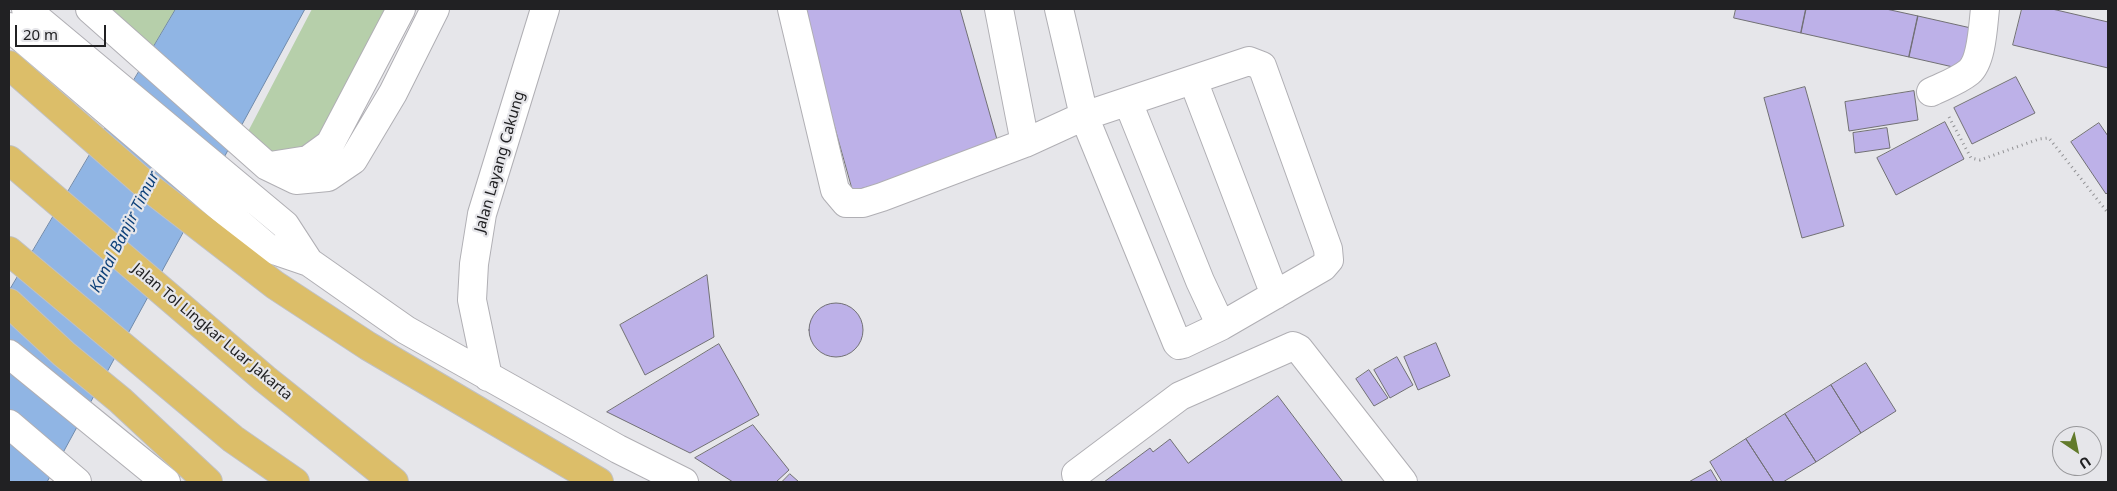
<!DOCTYPE html>
<html>
<head>
<meta charset="utf-8">
<style>
	body { margin:0 }
	#map { position:relative; width:2117px; height:491px; overflow:hidden; background:#e6e6ea; font-family:"Noto Sans",sans-serif }
	canvas { display:block }
	.frame { position:absolute; inset:0; border:10px solid #212123; pointer-events:none }
	.north { position:absolute; left:2052px; top:426px; width:50px; height:50px; box-sizing:border-box; background:#e6e6ea; border:1px solid #97979a; border-radius:50%; rotate:146deg; font-size:14px; font-weight:700; line-height:20px; text-align:center; color:#212123 }
	.north::after { content:''; display:block; margin:auto; width:18px; height:22px; background:#627a2b; clip-path:polygon(50% 0,100% 100%,50% 72%,0 100%) }
	.scale { position:absolute; left:15px; top:25px; width:91px; height:22px; box-sizing:border-box; border:2px solid #212123; border-top:0; padding-left:6px; font-size:15px; line-height:18px; white-space:nowrap; color:#212123; -webkit-text-stroke:4px #e6e6ea; paint-order:stroke }
</style>
</head>
<body>
<div id="map">
<canvas width="2117" height="491"></canvas>
<div class="frame"></div>
<div class="north">U</div>
<div class="scale">20 m</div>
</div>
<script>
const ctx = document.querySelector('canvas').getContext('2d');
ctx.lineJoin = 'round';
function fillPath(path, color) { ctx.fillStyle = color; ctx.fill(path, 'evenodd'); }
function trace(path, color, width, dash) { ctx.strokeStyle = color; ctx.lineWidth = width; ctx.lineCap = dash ? 'butt' : 'round'; ctx.setLineDash(dash || []); ctx.stroke(path); }
function label(font, color, halo, rows, align = 'center') {
  ctx.font = font + ' "Noto Sans",sans-serif'; ctx.lineWidth = 4.5; ctx.setLineDash([]); ctx.textBaseline = 'middle'; ctx.strokeStyle = halo; ctx.fillStyle = color; for (const [text, x, y, turn = 0] of rows) {
    ctx.save(); ctx.translate(x, y); ctx.rotate((+turn || 0) * Math.PI / 180); ctx.textAlign = isNaN(turn) ? turn : align; if (halo) ctx.strokeText(text, 0, 0); ctx.fillText(text, 0, 0); ctx.restore();
  }
}
fillPath(new Path2D(`
	M93 9H176L149 54Z
	M312 9H401L308 160 241 145Z`), '#b6cfaa');
const water = new Path2D(`
	M176 9H305L47 482H9V291Z`);
fillPath(water, '#90b5e4');
trace(water, '#6f89aa', 1);
const building = new Path2D(`
	M802 9H960L1000 150 853 191Z
	M1736 9H1806L1801 33 1734 18Z
	M1806 9H1886L1918 16 1909 57 1801 33Z
	M2022 9H2052L2108 22V68L2013 45Z
	M1918 16 1971 28 1962 69 1909 57Z
	M2016 77 2035 113 1972 144 1954 108Z
	M1805 87 1844 226 1802 238 1764 98Z
	M1914 91 1918 120 1849 131 1845 102Z
	M1945 122 1964 159 1896 195 1877 158Z
	M2099 123 2108 136V192L2106 194 2071 142Z
	M1887 128 1890 148 1855 153 1853 133Z
	M707 275 714 337 645 375 620 325Z
	M809 330a27 27 0 1 1 54 0a27 27 0 1 1-54 0Z
	M1436 343 1450 376 1418 390 1404 357Z
	M719 344 759 415 690 453 607 412Z
	M1397 357 1413 385 1390 398 1374 370Z
	M1866 363 1896 411 1861 433 1831 385Z
	M1369 370 1388 398 1374 406 1356 379Z
	M1831 385 1861 433 1816 462 1785 414Z
	M1278 396 1343 482H1104L1150 448 1153 452 1170 439 1188 463Z
	M1785 414 1816 462 1783 482H1774L1746 439Z
	M753 425 789 470 776 482H733L695 458Z
	M1746 439 1774 482H1722L1710 462Z
	M1711 470 1718 482H1689Z
	M790 474 799 482H782Z`);
fillPath(building, '#bdb1e8');
trace(building, '#717074', 1);
const minor = new Path2D(`
	M26 9 285 225 309 262
	M90 9 267 166 296 180 328 177 353 160 393 93 435 9
	M792 9 835 190 846 203H863L882 197 1025 143 1084 116 1249 61 1262 66 1328 249 1329 260 1323 267 1221 326 1200 281 1128 102
	M999 9 1025 143
	M1059 9 1084 116 1177 343 1179 345 1183 344 1221 326
	M9 27 268 248 309 262 406 330 618 449 684 482
	M1193 80 1275 295
	M1931 92C1943 86 1958 81 1969 72 1982 61 1983 25 1985 9
	M270 166 308 160 330 144 401 9
	M9 354 166 482
	M488 377 472 300 474 264 482 214 545 9
	M9 424 77 482
	M1076 474 1180 396 1293 346 1299 349 1403 482`);
const highway = new Path2D(`
	M9 65 147 186 275 285 368 346 599 482
	M9 160 265 379 394 482
	M9 251 233 439 295 482
	M9 303 64 354 120 400 208 482`);
trace(minor, '#b0afb4', 30);
trace(highway, '#c1c1c1', 30);
trace(new Path2D(`
	M1949 117 1971 158 1980 160 2039 139 2049 138 2108 213`), '#929295', 3, [1, 4]);
trace(minor, '#fff', 28);
trace(highway, '#dcbe69', 28);
label('15px', '#212123', '#e6e6ea', [
	["Jalan Layang Cakung",500,162,-74],
	["Jalan Tol Lingkar Luar Jakarta",212,332,40]
]);
label('italic 16px', '#0f427a', '#e6e6ea', [
	["Kanal Banjir Timur",125,232,-63]
]);
</script>
</body>
</html>
